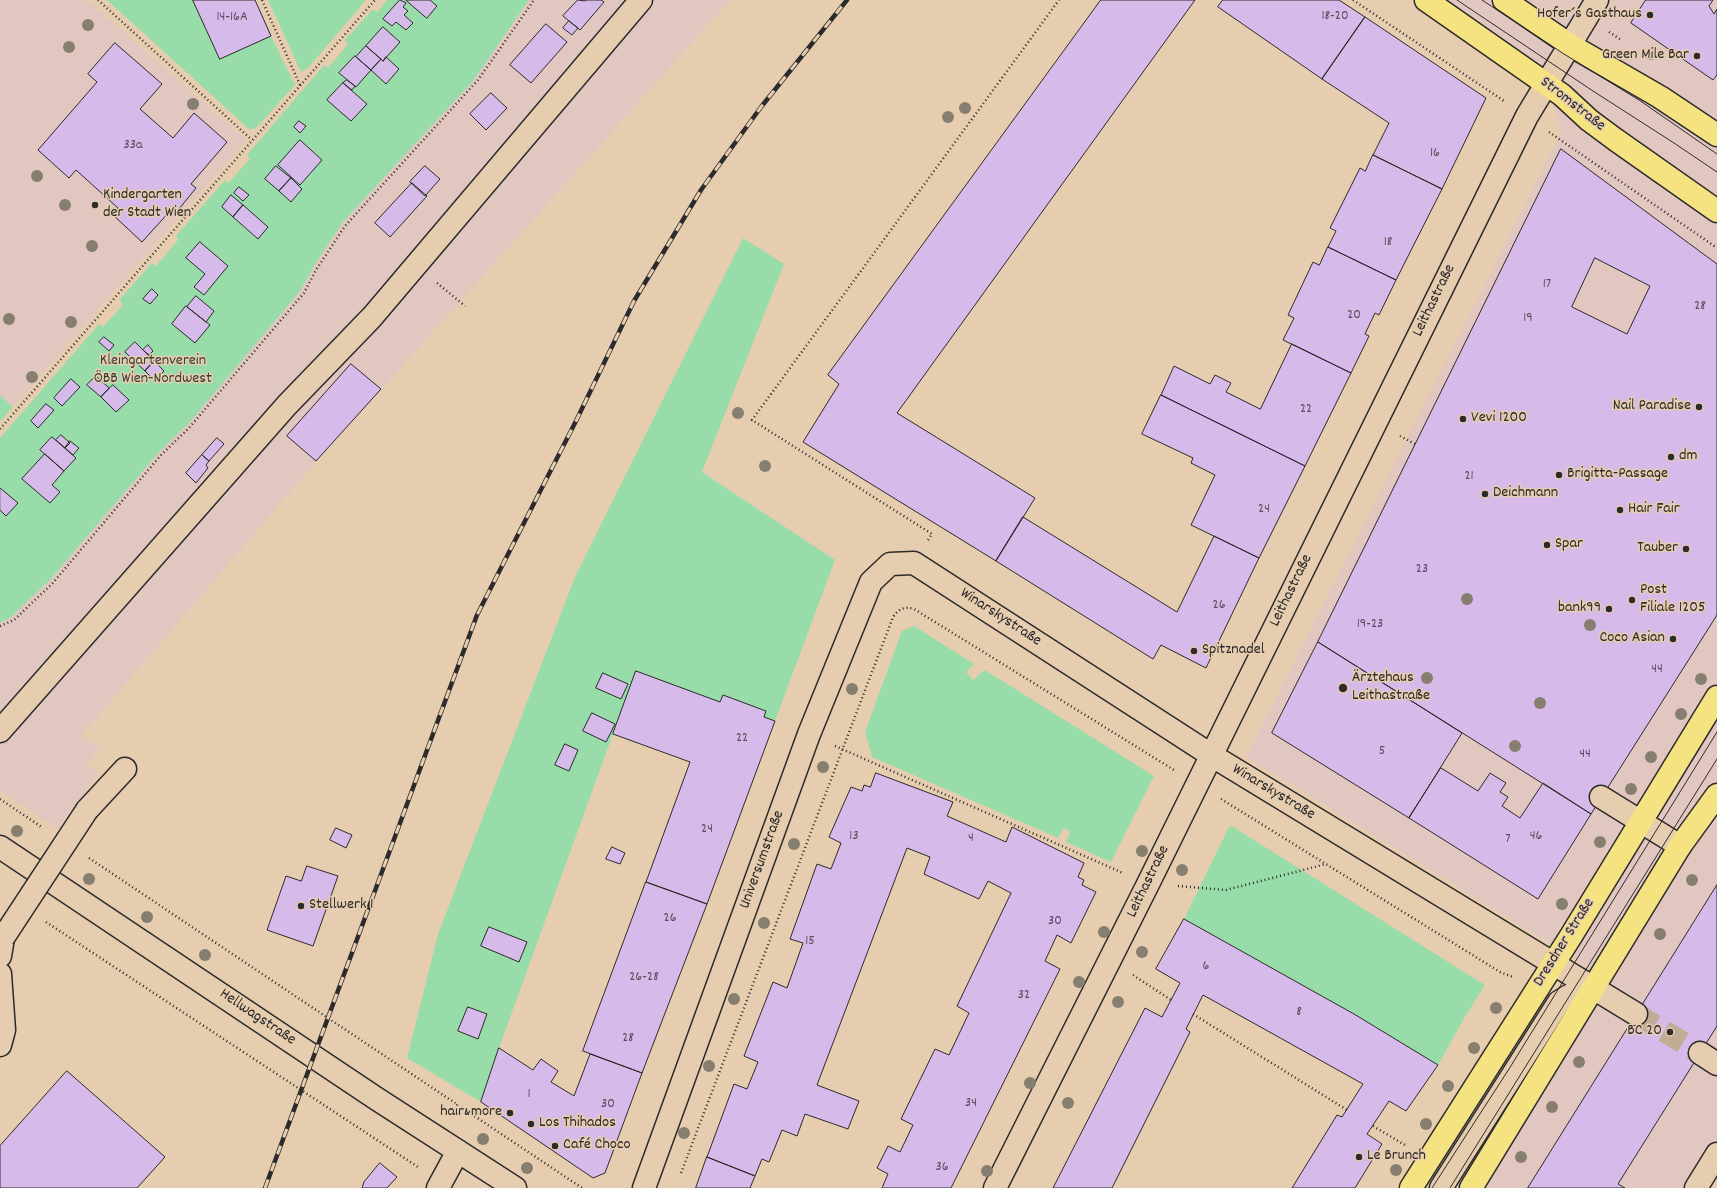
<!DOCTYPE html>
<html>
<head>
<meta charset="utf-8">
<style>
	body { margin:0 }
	canvas { display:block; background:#e7cdaf }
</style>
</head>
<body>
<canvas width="1717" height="1188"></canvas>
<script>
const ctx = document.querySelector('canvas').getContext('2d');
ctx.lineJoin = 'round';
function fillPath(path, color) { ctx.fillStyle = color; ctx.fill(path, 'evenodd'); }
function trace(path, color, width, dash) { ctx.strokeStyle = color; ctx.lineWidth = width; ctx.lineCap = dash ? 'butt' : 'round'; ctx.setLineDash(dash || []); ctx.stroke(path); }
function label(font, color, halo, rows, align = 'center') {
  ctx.font = font + ' Dekko,sans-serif'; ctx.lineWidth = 3; ctx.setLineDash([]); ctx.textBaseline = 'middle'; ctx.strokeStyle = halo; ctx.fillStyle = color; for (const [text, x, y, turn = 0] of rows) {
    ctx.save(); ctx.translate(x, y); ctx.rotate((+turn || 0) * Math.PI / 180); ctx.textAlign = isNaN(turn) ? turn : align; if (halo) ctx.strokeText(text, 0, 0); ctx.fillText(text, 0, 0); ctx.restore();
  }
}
fillPath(new Path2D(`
	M0 0H87L246 140 13 407 0 395Z
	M529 0H730L302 478 81 736 100 748 86 766 99 773 58 829 0 791V623L11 617 50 580 159 452 189 423 223 383 301 290 314 266 343 222 473 81Z
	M1447 0H1717V1156L1697 1188H1452L1582 963 1246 757 1561 133 1545 72Z`), '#e2c7c0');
fillPath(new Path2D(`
	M107 0H193L220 59 271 36 295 85 256 128 250 130Z
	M268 0H366L308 68 301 72Z
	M387 0H529L473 81 343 222 314 266 301 290 223 383 189 423 159 452 50 580 11 617 0 623V438L99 324 103 327 123 305 120 299 152 263 156 266 178 240 176 236 225 180 228 183 250 159 247 155 324 65 328 68 348 44 345 40 373 9 377 12Z
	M743 238 784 264 702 472 835 560 775 721 764 717 766 711 720 702 613 734 499 1048 481 1102 407 1058 438 934 575 577Z
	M0 395 13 407 0 422Z
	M914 626 974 664 966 672 973 680 985 670 1154 776 1111 862 1066 842 1070 832 1064 828 1058 838 872 757 865 732 902 631Z
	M1230 825 1485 985 1465 1017 1438 1065 1354 1014 1184 919Z`), '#98dda9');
const building = new Path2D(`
	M193 0H255L271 36 220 59Z
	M400 0 406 3 403 7 408 11 404 15 413 23 406 30 396 22 392 26 383 19Z
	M406 0H430L437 6 427 18Z
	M578 0 585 1 586 0H601L604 2 580 30 563 16Z
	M1101 0H1195L897 413 1035 498 996 561 803 442 839 384 828 375Z
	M1223 0H1339L1365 17 1322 79 1218 7Z
	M1646 0H1713L1709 6 1714 14 1717 9V75L1713 80 1631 23Z
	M1365 17 1486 98 1442 189 1373 155 1389 123 1322 79Z
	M569 21 578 28 572 35 563 28Z
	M546 24 567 42 531 83 510 65Z
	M383 27 400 42 383 61 366 46Z
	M115 43 162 84 140 109 173 138 194 113 227 142 191 184 196 188 179 209 175 213 171 210 142 242 112 214 118 208 76 170 69 178 38 150 97 82 88 74Z
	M366 46 381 59 371 70 356 57Z
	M355 56 371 70 356 87 339 73Z
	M386 57 399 69 386 84 371 70 381 59 383 61Z
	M347 80 355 86 352 90 343 83Z
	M343 83 367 104 351 121 327 100Z
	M491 93 507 108 486 130 470 114Z
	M299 121 306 126 300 133 294 127Z
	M300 140 322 160 300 185 278 165Z
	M1561 149 1717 264V615L1591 814 1318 642ZM1595 258 1650 286 1627 334 1572 307Z
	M1373 155 1442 189 1396 280 1328 247 1336 231 1330 228 1360 168 1365 171Z
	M276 166 291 178 279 191 265 179Z
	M425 166 440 179 425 196 410 182Z
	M291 178 302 189 291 202 279 191Z
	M412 183 427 196 390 237 375 223Z
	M239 187 249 195 243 201 234 193Z
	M231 195 243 205 233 217 222 207Z
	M243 205 268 227 258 239 233 217Z
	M200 242 228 266 204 295 194 287 205 274 186 258Z
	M1328 247 1396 280 1379 315 1375 313 1365 334 1369 336 1351 373 1283 340 1294 318 1288 315 1313 262 1319 265Z
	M152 289 158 295 150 304 143 299Z
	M196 296 214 311 206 322 187 307Z
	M186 306 210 325 195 343 172 324Z
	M104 337 114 345 109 351 99 342Z
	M135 342 154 361 145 371 125 352Z
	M1292 344 1351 373 1305 466 1161 395 1174 366 1210 384 1215 375 1231 383 1226 392 1260 409Z
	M148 345 153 351 149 355 143 350Z
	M154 361 164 371 155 381 145 371Z
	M351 364 381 389 316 461 287 436Z
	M96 376 109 388 101 397 87 385Z
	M71 379 80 387 62 406 54 398Z
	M113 385 129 400 116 412 101 397Z
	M1161 395 1305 466 1259 558 1191 525 1215 475 1191 463 1193 458 1142 434Z
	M46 404 54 410 38 428 31 421Z
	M61 435 70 443 65 448 56 440Z
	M52 437 76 458 64 471 40 450Z
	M217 438 224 444 209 461 202 455Z
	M70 441 79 448 73 455 65 448Z
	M45 454 64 471 52 485 60 492 50 503 22 479Z
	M202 455 209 461 206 465 208 468 196 483 186 473Z
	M0 488 18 503 6 516 0 510Z
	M1023 517 1177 612 1214 536 1259 558 1206 668 1161 645 1153 659 996 561Z
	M1318 642 1462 733 1409 818 1272 733Z
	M636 671 720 702 723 695 766 711 764 717 775 721 707 904 646 882 690 762 613 734Z
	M603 673 628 684 621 699 596 688Z
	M592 713 615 724 606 742 583 731Z
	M565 744 578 750 569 771 555 765Z
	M1441 768 1478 791 1490 773 1506 783 1500 792 1508 797 1502 806 1520 818 1543 783 1591 814 1538 899 1409 818Z
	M876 773 953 802 947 816 1006 842 1012 827 1084 863 1078 877 1084 880 1082 885 1096 892 1071 943 1057 935 1045 961 1060 969 951 1188H882L888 1174 877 1168 888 1146 900 1152 913 1125 901 1119 935 1049 949 1055 969 1013 957 1006 1011 893 988 881 979 899 924 874 930 857 907 848 817 1085 859 1101 848 1129 805 1114 797 1136 782 1130 769 1162 762 1159 755 1176 707 1157 734 1084 747 1089 758 1062 744 1056 773 982 787 988 803 943 790 939 817 864 831 869 841 843 829 837 851 787 862 791 864 785 870 787Z
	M336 828 352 835 346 848 330 840Z
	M612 847 625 853 620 864 606 859Z
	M307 866 338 876 313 946 267 930 286 876 301 881Z
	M646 882 707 904 642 1073 583 1051Z
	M1717 885V1026L1618 1184 1625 1188H1528Z
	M1184 919 1354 1014 1438 1065 1406 1111 1389 1101 1367 1134 1382 1144 1355 1188H1292L1337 1115 1342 1117 1363 1084 1203 995 1186 1029 1190 1032 1112 1188H1053L1145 1008 1162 1017 1180 983 1156 969Z
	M489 927 527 942 519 962 481 946Z
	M468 1007 487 1014 478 1039 458 1031Z
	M499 1048 533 1070 541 1059 558 1071 551 1082 574 1096 590 1054 642 1073 605 1173 593 1178 481 1102Z
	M67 1071 165 1157 137 1188H0V1146Z
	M707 1157 755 1176 750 1188H696Z
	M380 1163 397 1177 387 1188H362L364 1182Z`);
fillPath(building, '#d6bae9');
trace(building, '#2b2b2b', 1);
trace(new Path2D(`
	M1636 1014 1700 1053`), '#c1ad95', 22, [22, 11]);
const minor = new Path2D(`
	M0 731 287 405 372 317 641 0
	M1601 797 1680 846
	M87 810 125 769
	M0 847 377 1099 515 1188
	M0 956 3 938
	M0 974 4 1030 0 1045
	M1700 1053 1717 1064
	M438 1188 458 1151
	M644 1188 809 734 871 582 890 564 914 563 1211 755 1636 1014
	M995 1188 1148 884 1527 116 1597 0
	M1441 1188 1559 1002C1570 994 1580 990 1594 988
	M1696 1188 1717 1154`);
const major = new Path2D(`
	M1426 0 1562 95 1589 120 1616 140 1717 211
	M1504 0 1570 45 1660 97 1717 135
	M1411 1188 1571 936 1717 697
	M1471 1188 1680 846 1717 795`);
trace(minor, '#2b2b2b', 25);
trace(major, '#2b2b2b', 25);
trace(new Path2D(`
	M98 0 252 140
	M262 0 300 85
	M1353 0 1504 101
	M1609 32 1620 39
	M1549 132 1717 248
	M437 283 465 306
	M0 429 375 0
	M1400 436 1415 444
	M928 540 932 534 752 420 1059 0
	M0 626 14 620 52 584 161 455 189 428 304 293 316 270 345 226 478 80 534 0
	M835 746 1123 873
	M0 799 43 828
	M1221 799 1500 972 1513 977
	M89 858 582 1188
	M1178 886 1226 890 1326 864
	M46 922 418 1167
	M1133 975 1171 1000
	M1193 1014 1347 1110
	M1373 1126 1405 1145
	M681 1173 893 617C899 609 904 606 914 609L1174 770`), '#2b2b2b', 2.5, [1, 3]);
trace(minor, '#e7cdaf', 22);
trace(major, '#f5e382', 22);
trace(new Path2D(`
	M1457 0 1593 91 1674 143 1717 172
	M1482 0 1564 54 1639 100 1717 154
	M1432 1188 1509 1069 1717 732
	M1450 1188 1717 759`), '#2b2b2b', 1);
const rail = new Path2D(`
	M265 1188 477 615 576 421 634 301 701 190 761 107 847 0`);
trace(rail, '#2b2b2b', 4.5);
trace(rail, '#e7cdaf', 3, [9]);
const minorBridge = new Path2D(`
	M3 938 87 810`);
trace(minorBridge, '#2b2b2b', 25, []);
trace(minorBridge, '#e7cdaf', 22);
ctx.fillStyle = '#867e6e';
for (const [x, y] of [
	[88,25],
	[69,47],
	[1651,54],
	[193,104],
	[965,108],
	[948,117],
	[37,176],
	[65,205],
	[92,246],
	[9,319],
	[71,322],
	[32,377],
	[738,413],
	[765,466],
	[1467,599],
	[1590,625],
	[1427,678],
	[1701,679],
	[852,689],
	[1540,703],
	[1681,714],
	[1515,746],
	[1651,757],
	[823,767],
	[1631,789],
	[17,831],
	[1600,842],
	[794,844],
	[1142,851],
	[1182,870],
	[89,879],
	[1692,880],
	[1562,904],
	[147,917],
	[764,923],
	[1104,932],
	[1660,934],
	[1142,952],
	[205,955],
	[1079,982],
	[734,999],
	[1118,1002],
	[1496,1008],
	[1474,1048],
	[1579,1062],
	[709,1066],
	[1030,1083],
	[1448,1086],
	[1068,1103],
	[1552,1107],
	[1426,1124],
	[684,1133],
	[483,1139],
	[1521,1157],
	[527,1168],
	[1396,1170],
	[987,1171]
]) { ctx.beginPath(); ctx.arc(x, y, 6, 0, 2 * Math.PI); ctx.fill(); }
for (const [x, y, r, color] of [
	[1650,15,4,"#2b2b2b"],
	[1697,56,4,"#2b2b2b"],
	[95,205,4,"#2b2b2b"],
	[1699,407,4,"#2b2b2b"],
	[1463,419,4,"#2b2b2b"],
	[1671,457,4,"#2b2b2b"],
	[1559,475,4,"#2b2b2b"],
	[1485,494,4,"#2b2b2b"],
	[1620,510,4,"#2b2b2b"],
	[1547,545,4,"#2b2b2b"],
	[1686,549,4,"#2b2b2b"],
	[1632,600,4,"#2b2b2b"],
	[1609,609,4,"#2b2b2b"],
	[1673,639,4,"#2b2b2b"],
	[1194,651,4,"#2b2b2b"],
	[1343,688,5,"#2b2b2b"],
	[301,906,4,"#2b2b2b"],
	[1670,1032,4,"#2b2b2b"],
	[510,1113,4,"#2b2b2b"],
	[531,1124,4,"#2b2b2b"],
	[555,1146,4,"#2b2b2b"],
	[1359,1157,4,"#2b2b2b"]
]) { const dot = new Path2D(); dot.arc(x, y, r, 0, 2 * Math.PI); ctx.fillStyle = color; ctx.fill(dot); trace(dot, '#e7cdaf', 1.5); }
label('14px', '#564f5a', null, [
	["18-20",1335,17],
	["14-16A",232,18],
	["33a",133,146],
	["16",1435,154],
	["18",1388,243],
	["17",1547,285],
	["28",1700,307],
	["20",1354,316],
	["19",1528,319],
	["22",1306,410],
	["21",1469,477],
	["24",1264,510],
	["23",1422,570],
	["26",1219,606],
	["19-23",1370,625],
	["44",1657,670],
	["22",742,739],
	["5",1382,752],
	["44",1585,755],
	["24",707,830],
	["13",854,837],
	["46",1536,837],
	["4",971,839],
	["7",1508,840],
	["26",670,919],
	["30",1055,922],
	["15",810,942],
	["6",1206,967],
	["26-28",644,978],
	["32",1024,996],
	["8",1299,1013],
	["28",628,1039],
	["1",529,1095],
	["34",971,1104],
	["30",608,1105],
	["36",942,1168]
]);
label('16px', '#2b2b2b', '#e7cdaf', [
	["Hofer´s Gasthaus",1642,15,"right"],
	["Green Mile Bar",1689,56,"right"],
	["Kindergarten",103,196],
	["der Stadt Wien",103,214],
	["Nail Paradise",1691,407,"right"],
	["Vevi 1200",1471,419],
	["dm",1679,457],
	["Brigitta-Passage",1567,475],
	["Deichmann",1493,494],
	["Hair Fair",1628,510],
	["Spar",1555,545],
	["Tauber",1678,549,"right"],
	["Post",1640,591],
	["Filiale 1205",1640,609],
	["bank99",1601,609,"right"],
	["Coco Asian",1665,639,"right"],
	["Spitznadel",1202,651],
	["Ärztehaus",1352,679],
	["Leithastraße",1352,697],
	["Stellwerk 1",309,906],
	["BC 20",1662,1032,"right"],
	["hair&more",502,1113,"right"],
	["Los Thihados",539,1124],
	["Café Choco",563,1146],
	["Le Brunch",1367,1157]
], 'left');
label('16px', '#2b2b2b', '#e7cdaf', [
	["Stromstraße",1572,105,38],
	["Leithastraße",1435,301,-64],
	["Leithastraße",1292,591,-64],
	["Winarskystraße",1000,618,33],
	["Winarskystraße",1273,793,31],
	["Universumstraße",763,860,-70],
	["Leithastraße",1149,882,-64],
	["Dresdner Straße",1565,943,-58],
	["Hellwagstraße",257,1018,34]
]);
label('16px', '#363d38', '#e7cdaf', [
	["Kleingartenverein",153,362],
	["ÖBB Wien-Nordwest",153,380]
]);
</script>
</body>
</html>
